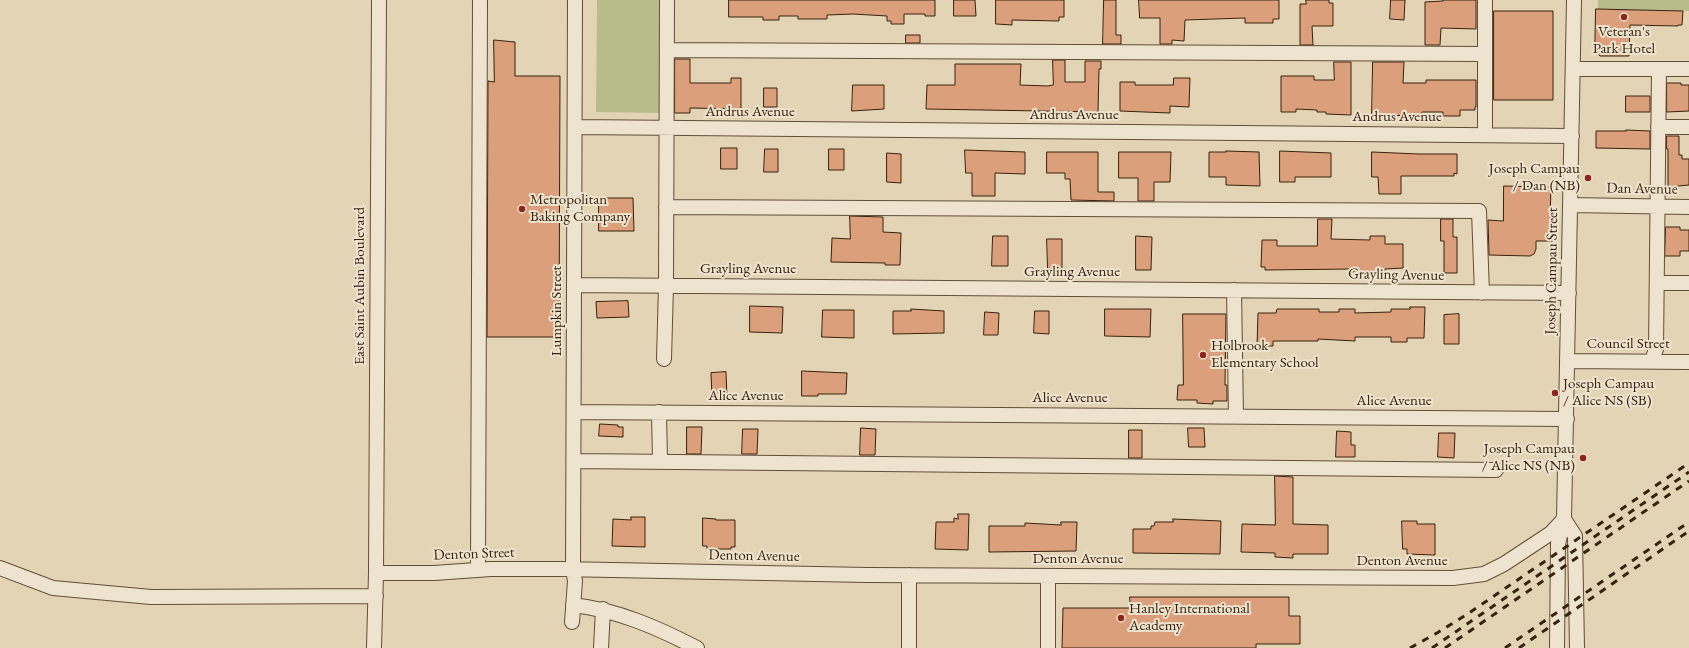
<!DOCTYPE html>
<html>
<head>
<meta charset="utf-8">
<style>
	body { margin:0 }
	canvas { display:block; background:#e3d4b5 }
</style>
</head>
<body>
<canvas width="1689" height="648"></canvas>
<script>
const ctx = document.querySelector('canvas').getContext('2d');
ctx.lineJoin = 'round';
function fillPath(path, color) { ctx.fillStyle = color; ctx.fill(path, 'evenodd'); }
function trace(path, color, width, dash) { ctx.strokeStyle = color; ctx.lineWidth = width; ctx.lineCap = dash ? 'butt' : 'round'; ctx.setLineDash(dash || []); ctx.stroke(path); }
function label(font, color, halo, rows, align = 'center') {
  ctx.font = font + ' "EB Garamond",serif'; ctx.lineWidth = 4; ctx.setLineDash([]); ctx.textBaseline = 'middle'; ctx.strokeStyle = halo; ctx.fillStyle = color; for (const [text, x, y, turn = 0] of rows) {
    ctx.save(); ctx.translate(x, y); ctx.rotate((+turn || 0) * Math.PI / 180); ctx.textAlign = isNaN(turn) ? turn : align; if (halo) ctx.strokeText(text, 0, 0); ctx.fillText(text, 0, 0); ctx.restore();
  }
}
fillPath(new Path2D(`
	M597 0H661L660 113 596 112Z
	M1598 0H1689V11L1598 9Z`), '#b8bc8b');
const building = new Path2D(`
	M729 0H935V16H925V14H904V24H891V21H887V16L853 14 827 15V19H798V16H779V20H763V17H729Z
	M954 0H975L976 16H954Z
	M996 0H1064V17H1059V21L1012 20V25L996 24Z
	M1104 0H1116V35H1121V44H1103Z
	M1139 0H1279V19H1273V23H1245V18L1185 20 1184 41 1172 40V44H1160V18H1140Z
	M1306 0H1329V3H1333V26H1312L1313 45H1300V4H1306Z
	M1391 0H1405L1404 20 1390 19Z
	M1443 0H1476V29L1441 28 1440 45H1425V2L1443 1Z
	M1596 9 1683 11 1682 25H1678V26L1630 25 1629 56H1600L1595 51Z
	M1494 11H1553V100H1494Z
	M906 35H920V43H906Z
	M494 40 515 42V76H560L559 337H487L488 81 494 82Z
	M675 59H690V83H731V78H741V109L690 108V113H675Z
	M1053 60H1065V82H1085V61H1101V69H1099L1098 112 926 109 927 85H955V64H1021L1020 85 1048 86 1053 85Z
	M1334 62H1351V115L1326 114V112H1317V110L1296 109V112H1281V76H1314V80H1334Z
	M1373 62H1404L1403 83H1426V80H1476V107H1475V110H1460V116H1443V112H1422V116L1372 115Z
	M1174 78H1190L1189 107 1170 106V113L1120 111V82H1135V85H1173Z
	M1667 83H1681V85H1689V111L1667 112Z
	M853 85H884V109L852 111Z
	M764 88H777V107H764Z
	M1626 96H1650V112H1626Z
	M1626 130 1650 131V149L1596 148V131H1626Z
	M1667 136H1679V155H1682V159H1689V185L1668 187V149H1667Z
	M721 148H737V169H721Z
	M765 149H778V172H764Z
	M829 149H844V170H829Z
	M965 150 1025 152V174L995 173V196H972V173H966Z
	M1226 151 1259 152 1260 186 1226 185V177H1209V152H1226Z
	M1280 151 1331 153V177H1295V182H1280Z
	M1047 152H1098V192H1114V201L1071 200 1070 179H1065V173H1047Z
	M1119 152H1171L1170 182H1154V201H1138V178H1119Z
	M1372 152 1419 154H1457V174L1454 173V176H1401V194H1379L1378 177H1372Z
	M887 153 901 154V183L887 182Z
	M1504 186 1551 187 1550 222H1553V241H1536V249L1534 254 1530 256 1489 255 1488 220 1503 221Z
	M599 198H633L634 231H599Z
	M850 216 883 217V232L901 233 900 265H885V263L831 262 832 238 850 239Z
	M1318 219H1332L1331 239 1370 240V236H1385V244H1403V268L1385 269V272H1352V269L1265 270V267H1261L1262 240H1277V246H1317Z
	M1441 219H1453V237H1457V273H1444V241H1441Z
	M1666 227H1680V230H1689V251H1680V256H1665Z
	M993 236H1008V266H992Z
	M1136 236 1152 237 1151 270H1136Z
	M1047 239H1062V269H1048Z
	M628 301 629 317 597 318 596 302Z
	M750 306 783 307 782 333 750 332Z
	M1410 307H1425L1424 338H1407V342H1391V337H1355V341L1318 339V341H1273V346H1257L1258 313H1276L1277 309H1319V312H1339V309H1355V313L1391 312V309H1410Z
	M911 309 944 311V333L893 334V311H911Z
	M1105 309H1151L1150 337 1105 336Z
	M823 310H854V338L822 337Z
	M1035 311H1049V334L1034 333Z
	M985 312 999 313 998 335H984Z
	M1183 314H1226L1225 385H1227V401H1213V404L1197 403V400H1177L1178 385H1183Z
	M1459 314V344H1444V315Z
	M802 371 847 373 846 394H818V396H802Z
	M726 372 727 397H712L711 373Z
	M600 424 618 425V427H623V437L599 436Z
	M687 427H702L701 454H687Z
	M861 428 876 429 875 455H860Z
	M1188 428H1204L1205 447H1189Z
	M743 429H758L757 454H742Z
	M1129 430H1142V458H1129Z
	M1337 431 1351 432V445H1355V457H1336Z
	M1439 433H1455L1454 458 1438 457Z
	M1275 476 1293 477V524L1328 525V554H1293V558L1275 557V553L1241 552 1242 524 1275 525Z
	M958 514H969L968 550 935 549 936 522H954V518L958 519Z
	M631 517H645V547L612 546 613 519 631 520Z
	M703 518 716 519V520H735V547H731V549H707V546H703Z
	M1173 519 1221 521 1220 554 1133 553V529H1151V526H1154L1155 522H1173Z
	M1402 521H1417V524H1435V555L1407 554V549H1403Z
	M1061 522H1077L1076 551 989 552V526H1025V523L1061 525Z
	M1130 597H1289V616H1300V644H1256V648H1062L1063 608H1130Z`);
fillPath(building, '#db9f7b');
trace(building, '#38220d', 1);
const minor = new Path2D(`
	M667 50 1485 54
	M1573 69H1689
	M575 127 1572 136
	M1658 127H1689
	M1485 135V0
	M1571 205 1689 207
	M666 207 1479 211 1482 293
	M1657 283H1689
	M574 285 1569 293
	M1234 290 1236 416
	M664 359 666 286 667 0
	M1568 361 1689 362
	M1652 361 1656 349 1659 69
	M574 412 1567 419
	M659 412 660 461
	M574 461 1496 470
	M0 568 53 588 151 597 376 596
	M478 570 480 0
	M376 573H434L491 569H561L867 575 1453 578 1484 574 1504 564 1551 533 1564 519 1574 0
	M573 605C618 610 658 628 697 648
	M572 622 575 581 573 570 575 0
	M374 648 376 573 379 0
	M601 648 603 609
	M909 648V575
	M1048 648V576
	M1557 648 1558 544 1564 519 1575 536 1577 648`);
trace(minor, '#634e37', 16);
trace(minor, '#ede3cf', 14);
trace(new Path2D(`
	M1410 648 1437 633 1469 613 1689 463
	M1432 648 1689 472
	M1445 648 1689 481
	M1505 648 1689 522
	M1519 648 1689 531`), '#38220d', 3, [7, 7]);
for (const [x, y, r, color] of [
	[1624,17,4,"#8f2418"],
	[1588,178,4,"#8f2418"],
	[522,209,4,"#8f2418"],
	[1203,355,4,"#8f2418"],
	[1555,393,4,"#8f2418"],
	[1583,458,4,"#8f2418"],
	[1121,618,4,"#8f2418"]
]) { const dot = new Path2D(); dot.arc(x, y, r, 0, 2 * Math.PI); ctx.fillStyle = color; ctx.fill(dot); trace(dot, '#ede3cf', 1.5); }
label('15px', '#38220d', '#ede3cf', [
	["Veteran's",1624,32,"center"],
	["Park Hotel",1624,49,"center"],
	["Joseph Campau",1580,169,"right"],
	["/ Dan (NB)",1580,186,"right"],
	["Metropolitan",530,200],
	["Baking Company",530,217],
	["Holbrook",1211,346],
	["Elementary School",1211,363],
	["Joseph Campau",1563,384],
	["/ Alice NS (SB)",1563,401],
	["Joseph Campau",1575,449,"right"],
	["/ Alice NS (NB)",1575,466,"right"],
	["Hanley International",1129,609],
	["Academy",1129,626]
], 'left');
label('15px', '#38220d', '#ede3cf', [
	["Andrus Avenue",750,112],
	["Andrus Avenue",1074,115],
	["Andrus Avenue",1397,117],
	["Dan Avenue",1642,189,1],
	["Grayling Avenue",748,269],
	["Joseph Campau Street",1552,271,-89],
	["Grayling Avenue",1072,272],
	["Grayling Avenue",1396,275,1],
	["East Saint Aubin Boulevard",360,286,-90],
	["Lumpkin Street",557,311,-90],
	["Council Street",1628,344],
	["Alice Avenue",746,396],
	["Alice Avenue",1070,398],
	["Alice Avenue",1394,401],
	["Denton Street",474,554,-2],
	["Denton Avenue",754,556,1],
	["Denton Avenue",1078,559],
	["Denton Avenue",1402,561]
]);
</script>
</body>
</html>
